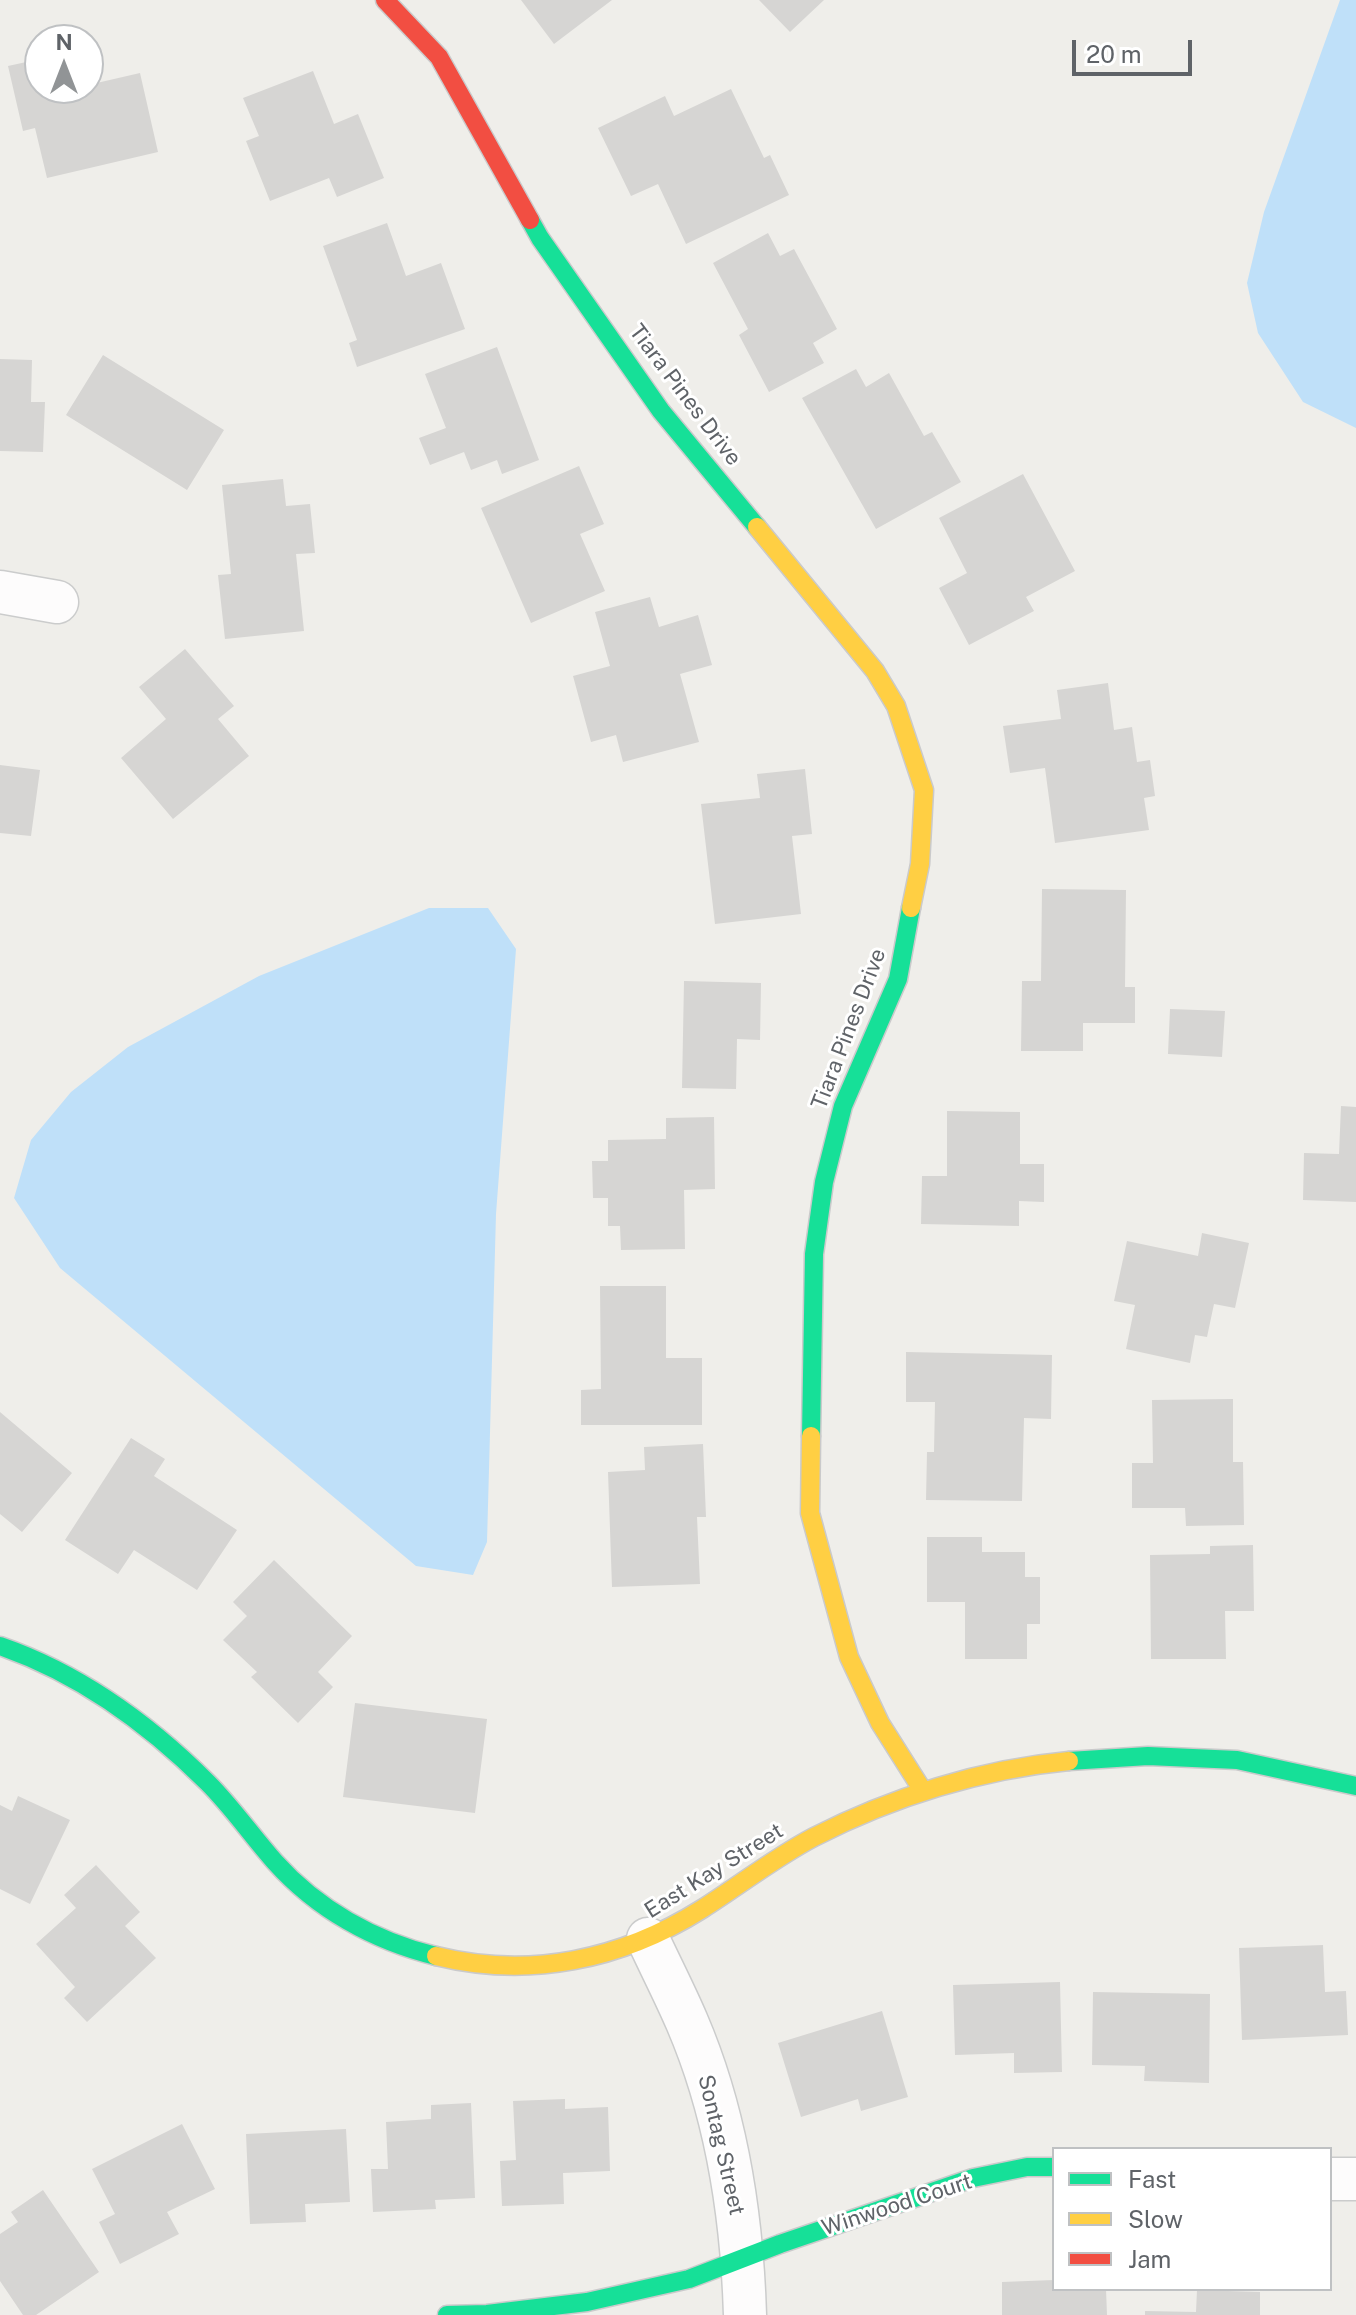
<!DOCTYPE html>
<html>
<head>
<meta charset="utf-8">
<style>
	body { margin:0 }
	#map { position:relative; width:1356px; height:2315px; overflow:hidden; background:#efeeea; font-family:"Public Sans",sans-serif }
	canvas { display:block }
	.legend { position:absolute; left:1052px; top:2147px; width:280px; height:144px; box-sizing:border-box; background:#fff; border:2px solid #bfc1c3; margin:0; padding:10px 14px; list-style:none; font-size:24px; color:#5f6368 }
	.legend li { display:flex; align-items:center; gap:16px; height:40px }
	.legend b { width:40px; border:2px solid #bfc1c3 }
	.north { position:absolute; left:24px; top:24px; width:80px; height:80px; box-sizing:border-box; background:#fff; border:2px solid #bfc1c3; border-radius:50%; rotate:0deg; font-size:22px; font-weight:700; line-height:32px; text-align:center; color:#5f6368 }
	.north::after { content:''; display:block; margin:auto; width:28px; height:36px; background:#919496; clip-path:polygon(50% 0,100% 100%,50% 72%,0 100%) }
	.scale { position:absolute; left:1072px; top:40px; width:120px; height:36px; box-sizing:border-box; border:4px solid #5f6368; border-top:0; padding-left:10px; font-size:24px; line-height:28px; white-space:nowrap; color:#5f6368; -webkit-text-stroke:6px #fff; paint-order:stroke }
</style>
</head>
<body>
<div id="map">
<canvas width="1356" height="2315"></canvas>
<ul class="legend">
<li><b style="height:10px;background:#16e098"></b>Fast</li>
<li><b style="height:10px;background:#ffcf43"></b>Slow</li>
<li><b style="height:10px;background:#f24e42"></b>Jam</li>
</ul>
<div class="north">N</div>
<div class="scale">20 m</div>
</div>
<script>
const ctx = document.querySelector('canvas').getContext('2d');
ctx.lineJoin = 'round';
function fillPath(path, color) { ctx.fillStyle = color; ctx.fill(path, 'evenodd'); }
function trace(path, color, width, dash) { ctx.strokeStyle = color; ctx.lineWidth = width; ctx.lineCap = dash ? 'butt' : 'round'; ctx.setLineDash(dash || []); ctx.stroke(path); }
function label(font, color, halo, rows, align = 'center') {
  ctx.font = font + ' "Public Sans",sans-serif'; ctx.lineWidth = 6; ctx.setLineDash([]); ctx.textBaseline = 'middle'; ctx.strokeStyle = halo; ctx.fillStyle = color; for (const [text, x, y, turn = 0] of rows) {
    ctx.save(); ctx.translate(x, y); ctx.rotate((+turn || 0) * Math.PI / 180); ctx.textAlign = isNaN(turn) ? turn : align; if (halo) ctx.strokeText(text, 0, 0); ctx.fillText(text, 0, 0); ctx.restore();
  }
}
fillPath(new Path2D(`
	M1340 0H1356V428L1303 402 1258 333 1247 283 1264 212Z
	M429 908H488L516 949 496 1214 487 1542 473 1575 416 1566 60 1268 14 1198 31 1140 71 1092 128 1047 259 976Z`), '#bfe0f9');
fillPath(new Path2D(`
	M521 0H612L554 44Z
	M759 0H824L790 32Z
	M40 59V88H60V91L88 88V85L140 73 158 152 47 178 35 128 23 131 8 66Z
	M313 71 334 124 358 114 384 178 337 197 329 178 270 201 246 141 259 136 243 98Z
	M731 89 764 158 770 155 789 195 686 244 658 184 631 196 598 128 665 96 674 116Z
	M387 223 406 276 441 263 465 329 357 367 349 343 357 340 323 246Z
	M768 233 780 256 794 249 837 329 813 343 824 363 769 392 739 335 748 329 713 263Z
	M497 347 539 460 502 474 497 460 471 470 464 452 430 465 419 438 446 428 425 374Z
	M103 355 224 430 187 490 66 415Z
	M0 359 32 360 31 402H45L43 452 0 451Z
	M856 369 866 387 889 373 924 436 932 432 961 482 876 529 802 398Z
	M579 466 604 524 580 534 605 591 531 623 481 508Z
	M1023 474 1075 571 1026 597 1034 611 969 645 939 588 967 573 939 518Z
	M283 479 286 506 310 504 315 553 296 554 304 631 225 639 218 575 231 574 222 485Z
	M650 597 659 627 698 615 712 665 680 674 699 742 623 762 616 735 591 742 573 676 610 666 595 612Z
	M185 649 234 706 218 719 249 756 173 819 121 758 166 719 139 687Z
	M1108 683 1114 730 1132 727 1137 762 1150 760 1155 796 1144 798 1149 830 1055 843 1045 768 1010 773 1003 726 1061 719 1057 690Z
	M0 765 40 770 31 836 0 833Z
	M805 769 812 834 792 836 801 914 715 924 701 804 760 798 757 774Z
	M1042 889 1126 890 1125 987H1135V1023H1083V1051H1021L1022 981H1041Z
	M684 981 761 983 760 1040 737 1039 736 1089 682 1088Z
	M1170 1009 1225 1011 1222 1057 1168 1054Z
	M1341 1106 1356 1107V1202L1303 1200 1304 1153 1339 1154Z
	M947 1111 1020 1112V1164H1044V1202L1019 1201V1226L921 1224 922 1176H947Z
	M714 1117 715 1189 684 1190 685 1249 621 1250 620 1226H608V1198H593L592 1161H608V1140L666 1139V1118Z
	M1202 1233 1249 1243 1235 1308 1214 1304 1207 1337 1195 1335 1190 1363 1126 1349 1135 1305 1114 1301 1127 1241 1198 1256Z
	M600 1286H666V1358H702V1425H581V1390L601 1389Z
	M906 1352 1052 1355 1051 1419 1024 1418 1022 1501 926 1500 927 1452H934L935 1402H906Z
	M1233 1399V1462H1243L1244 1525 1186 1526 1185 1508H1132V1463H1153L1152 1400Z
	M0 1412 72 1473 22 1532 0 1514Z
	M131 1438 165 1459 154 1476 237 1530 197 1590 134 1550 118 1574 65 1540Z
	M703 1444 706 1517H697L700 1584 612 1587 608 1472 645 1470 644 1447Z
	M927 1537H982V1552H1025V1577H1040V1624H1027V1659H965V1602H927Z
	M1253 1545 1254 1611H1225L1226 1659H1151L1150 1555 1210 1554V1546Z
	M274 1560 352 1636 318 1672 333 1687 298 1723 251 1677 257 1672 223 1640 247 1616 233 1602Z
	M355 1703 487 1719 475 1813 343 1797Z
	M18 1796 70 1820 30 1904 0 1889V1805L12 1811Z
	M96 1865 140 1912 125 1926 156 1958 87 2022 64 1998 75 1987 36 1944 76 1908 64 1895Z
	M1323 1945 1325 1992 1346 1991 1348 2035 1242 2040 1239 1948Z
	M1060 1982 1062 2072 1014 2073V2053L955 2055 953 1985Z
	M1093 1992 1210 1994 1209 2083 1144 2081 1145 2066 1092 2065Z
	M882 2011 908 2097 861 2111 858 2099 801 2117 778 2043Z
	M565 2099V2109L608 2107 610 2171 563 2173 564 2204 502 2206 500 2161 516 2160 513 2101Z
	M471 2103 475 2198 435 2200 436 2209 373 2212 371 2169H388L386 2122 431 2119V2105Z
	M182 2124 215 2189 167 2212 179 2234 120 2264 99 2222 115 2214 92 2169Z
	M346 2129 350 2202 305 2204 306 2222 250 2224 246 2134Z
	M43 2190 99 2272 36 2315H23L0 2281V2234L18 2222 11 2212Z
	M1054 2280V2289H1106L1107 2315H1002V2282Z
	M1197 2290 1260 2292V2315H1145V2311L1196 2312Z`), '#d6d5d3');
const street = new Path2D(`
	M0 592 57 602
	M648 1939C661 1967 675 1994 687 2022 727 2115 742 2215 745 2315
	M1330 2179H1354`);
const fast = new Path2D(`
	M530 220 540 238 661 411 757 527
	M811 1436 814 1254 824 1182 843 1106 898 979 911 908
	M0 1646C78 1673 149 1724 208 1783 232 1807 252 1836 275 1862 317 1909 374 1941 436 1956
	M1069 1761 1148 1756 1237 1760 1356 1786
	M447 2315 487 2314 587 2302 689 2279 780 2244 973 2178 1027 2167H1054`);
const slow = new Path2D(`
	M757 527 875 671 896 706 924 790 920 864 911 908
	M811 1436 810 1513 849 1657 880 1723 923 1791
	M436 1956C529 1979 621 1960 702 1909 740 1885 774 1858 814 1837 892 1797 982 1769 1069 1761`);
const jam = new Path2D(`
	M385 0 439 57 530 220`);
trace(street, '#cbcccc', 45);
trace(fast, '#cacacb', 21);
trace(slow, '#cacacb', 21);
trace(jam, '#cacacb', 21);
trace(street, '#fdfcfc', 42);
trace(fast, '#16e098', 18);
trace(slow, '#ffcf43', 18);
trace(jam, '#f24e42', 18);
label('22px', '#5f6368', '#fff', [
	["Tiara Pines Drive",685,395,53],
	["Tiara Pines Drive",849,1029,-69],
	["East Kay Street",714,1871,-32],
	["Sontag Street",721,2145,77],
	["Winwood Court",897,2205,-18]
]);
</script>
</body>
</html>
